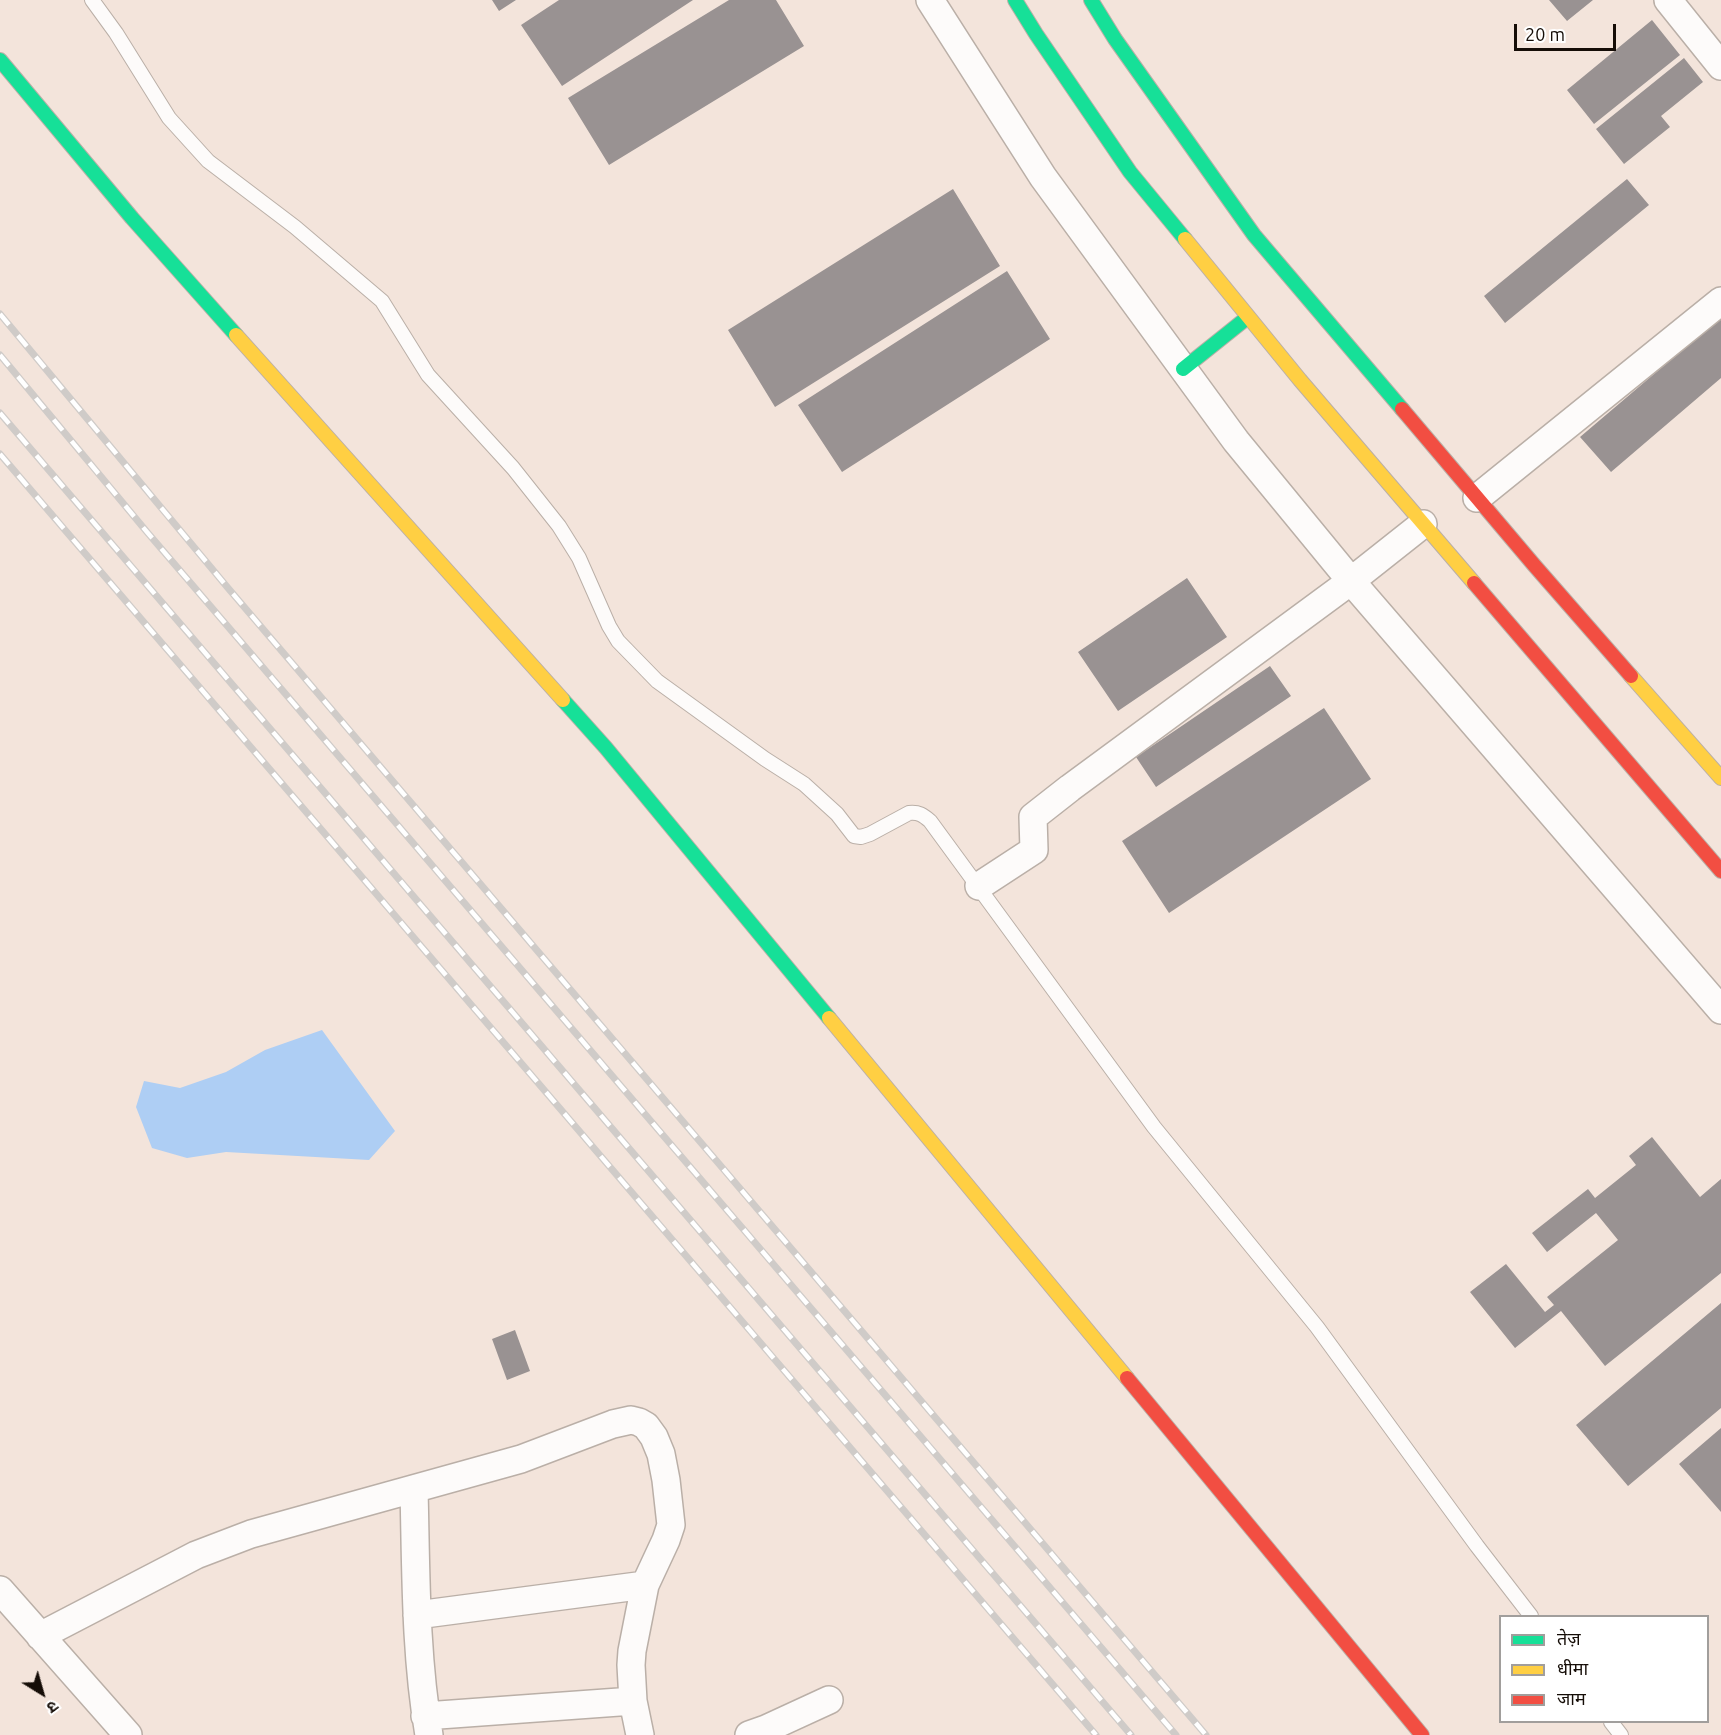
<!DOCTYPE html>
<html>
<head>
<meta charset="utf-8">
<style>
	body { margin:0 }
	#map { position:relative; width:1721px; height:1735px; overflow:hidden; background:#f3e4db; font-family:Ubuntu,"Noto Sans Devanagari",sans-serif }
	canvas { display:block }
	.legend { position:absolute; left:1499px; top:1615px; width:210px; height:108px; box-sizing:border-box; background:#fff; border:2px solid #a19e9c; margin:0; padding:8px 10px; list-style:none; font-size:18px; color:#150d07 }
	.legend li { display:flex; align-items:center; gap:12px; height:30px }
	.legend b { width:30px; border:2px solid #a19e9c }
	.north { position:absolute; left:12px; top:1663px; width:60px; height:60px; -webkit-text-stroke:4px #fff; paint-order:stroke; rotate:143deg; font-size:16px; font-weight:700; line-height:24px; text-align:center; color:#150d07 }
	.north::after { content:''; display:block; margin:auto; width:21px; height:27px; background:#150d07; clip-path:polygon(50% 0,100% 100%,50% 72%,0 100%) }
	.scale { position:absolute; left:1514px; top:24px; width:102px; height:27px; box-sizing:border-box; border:3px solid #150d07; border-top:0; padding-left:8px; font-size:18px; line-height:21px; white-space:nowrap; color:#150d07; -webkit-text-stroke:4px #fff; paint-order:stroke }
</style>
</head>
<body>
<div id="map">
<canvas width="1721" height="1735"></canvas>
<ul class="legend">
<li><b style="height:8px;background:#16e098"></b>तेज़</li>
<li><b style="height:8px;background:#ffcf43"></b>धीमा</li>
<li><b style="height:8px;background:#f24e42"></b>जाम</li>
</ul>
<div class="north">उ</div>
<div class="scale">20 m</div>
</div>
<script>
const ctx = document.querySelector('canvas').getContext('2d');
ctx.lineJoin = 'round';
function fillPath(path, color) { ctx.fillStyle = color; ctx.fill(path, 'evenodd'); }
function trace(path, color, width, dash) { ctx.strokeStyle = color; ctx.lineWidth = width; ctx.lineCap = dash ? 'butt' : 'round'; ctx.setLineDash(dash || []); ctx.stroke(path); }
fillPath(new Path2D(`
	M322 1030 395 1131 369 1160 226 1152 187 1158 152 1148 136 1107 144 1081 180 1088 226 1072 265 1050Z`), '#aecef4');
fillPath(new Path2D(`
	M492 0H516L499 11Z
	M559 0H693L562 86 521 25Z
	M729 0H776L804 46 609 165 568 98Z
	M1549 0H1593L1567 21Z
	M1652 20 1680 55 1594 124 1567 90Z
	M1684 58 1703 82 1661 116 1670 127 1624 164 1596 129Z
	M1627 179 1649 205 1505 323 1484 296Z
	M953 189 1000 266 775 407 728 330Z
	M1007 271 1050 339 842 472 798 405Z
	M1721 317V378L1611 472 1580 437Z
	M1187 578 1227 637 1118 711 1078 652Z
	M1270 666 1291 696 1156 787 1136 757Z
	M1324 708 1371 779 1169 913 1122 841Z
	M1652 1137 1700 1197 1721 1179V1273L1605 1366 1561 1311 1515 1348 1470 1292 1506 1264 1545 1312 1554 1305 1547 1297 1618 1240 1596 1213 1547 1252 1532 1233 1588 1189 1595 1198 1636 1165 1629 1156Z
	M1721 1303V1408L1628 1486 1576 1425Z
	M515 1330 530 1371 507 1380 492 1339Z
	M1721 1428V1512L1679 1464Z`), '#999292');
const lane = new Path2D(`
	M92 0 116 33 169 118 208 161 295 227 382 301 428 375 513 468 559 526 579 558 609 626 618 641 657 681 765 759 804 784 837 814 854 836 861 837 870 834 909 813C919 812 923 815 930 821L1154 1127 1317 1327 1477 1546 1531 1616
	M1611 1722 1621 1735`);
const street = new Path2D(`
	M930 0 1043 177 1236 441 1351 581 1721 1010
	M1668 0 1721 66
	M1477 498 1721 301
	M979 886 1034 850 1033 817 1070 788 1351 581 1423 524
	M414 1489C416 1570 415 1654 429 1735
	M0 1590 128 1735
	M417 1615 645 1585
	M40 1636 196 1555 251 1534 521 1459 613 1424 631 1420 639 1422 646 1426 654 1437 661 1454 666 1480 671 1525 666 1540 645 1585 632 1651 631 1665 633 1701 640 1735
	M425 1716 633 1701
	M749 1735 766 1729 829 1700`);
const fast = new Path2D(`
	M1015 0 1036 34 1130 172 1185 239
	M1091 0 1115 39 1254 235 1402 409
	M0 60 132 218 236 335
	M1183 369 1248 317
	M563 700 606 748 829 1018`);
const slow = new Path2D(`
	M1185 239 1300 380 1474 583
	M236 335 563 700
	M1631 676 1721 778
	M829 1018 1127 1378`);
const jam = new Path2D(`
	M1402 409 1534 565 1631 676
	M1474 583 1721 871
	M1127 1378 1422 1735`);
trace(lane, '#baafa7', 16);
trace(street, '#baafa7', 30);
trace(fast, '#baafa7', 16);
trace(slow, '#baafa7', 16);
trace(jam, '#baafa7', 16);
trace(lane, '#fdfbfa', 14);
trace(street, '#fdfbfa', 27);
trace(fast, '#16e098', 14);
trace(slow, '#ffcf43', 14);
trace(jam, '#f24e42', 14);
const rail = new Path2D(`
	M0 314 228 588 1206 1735
	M0 355 147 532 1176 1735
	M0 413 1131 1735
	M0 454 1096 1735`);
trace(rail, '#cfcbc8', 7);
trace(rail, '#fff', 4.5, [14]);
</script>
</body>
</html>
